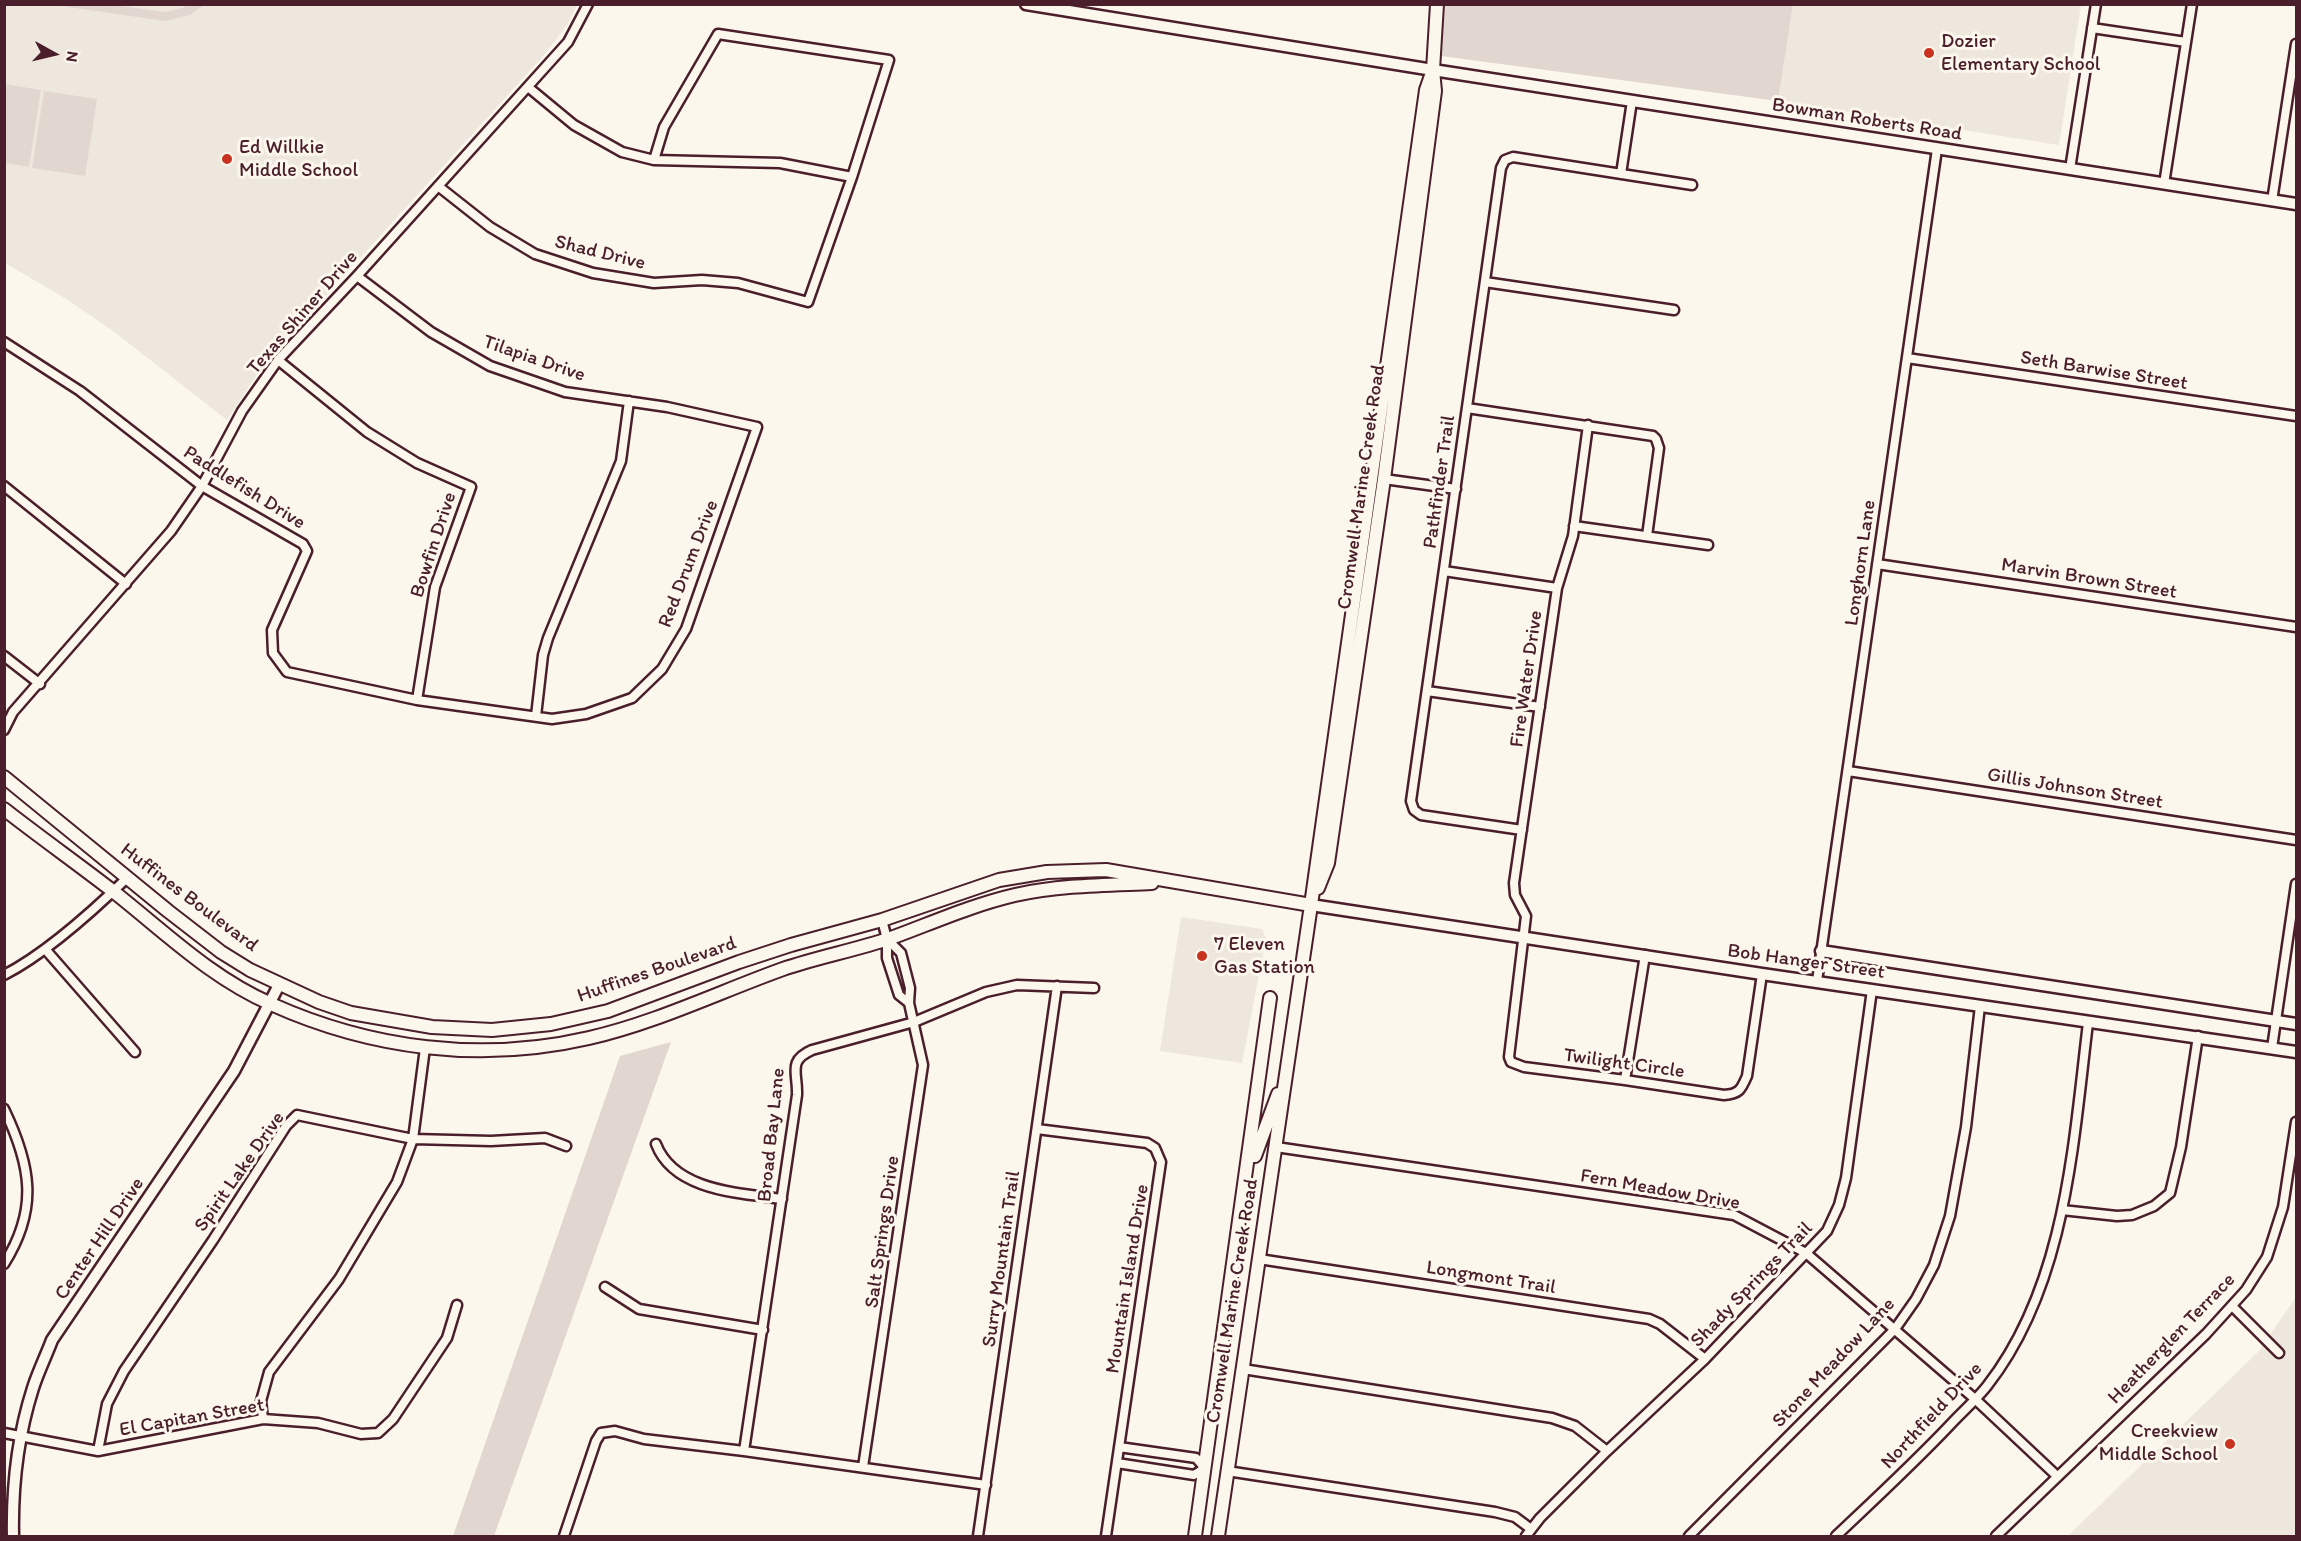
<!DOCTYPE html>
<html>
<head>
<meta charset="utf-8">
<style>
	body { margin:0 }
	#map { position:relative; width:2301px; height:1541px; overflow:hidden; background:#fbf7ec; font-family:Itim,sans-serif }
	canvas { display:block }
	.frame { position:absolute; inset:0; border:6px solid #4a1f2b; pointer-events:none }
	.north { position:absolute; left:24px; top:24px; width:60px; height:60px; -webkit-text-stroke:4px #fbf7ec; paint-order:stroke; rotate:98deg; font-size:16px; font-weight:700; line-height:24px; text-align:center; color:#4a1f2b }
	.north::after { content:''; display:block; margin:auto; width:21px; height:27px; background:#4a1f2b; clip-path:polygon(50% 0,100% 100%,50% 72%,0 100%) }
</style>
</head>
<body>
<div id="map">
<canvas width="2301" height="1541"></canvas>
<div class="frame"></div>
<div class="north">N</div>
</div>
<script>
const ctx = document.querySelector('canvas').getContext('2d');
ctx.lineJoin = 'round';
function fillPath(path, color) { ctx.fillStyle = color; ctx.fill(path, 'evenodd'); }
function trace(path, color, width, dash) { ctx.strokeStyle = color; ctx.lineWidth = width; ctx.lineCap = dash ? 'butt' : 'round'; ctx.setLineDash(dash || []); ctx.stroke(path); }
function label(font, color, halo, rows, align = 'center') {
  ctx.font = font + ' Itim,sans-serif'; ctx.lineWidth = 6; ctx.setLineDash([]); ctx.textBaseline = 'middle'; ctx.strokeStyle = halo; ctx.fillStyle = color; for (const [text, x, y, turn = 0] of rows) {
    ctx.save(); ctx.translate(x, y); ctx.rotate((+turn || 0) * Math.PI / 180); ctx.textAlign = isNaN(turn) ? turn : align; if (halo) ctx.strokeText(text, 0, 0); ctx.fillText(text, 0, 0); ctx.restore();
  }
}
fillPath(new Path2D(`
	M4 5H577L567 25 545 54 263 365 227 420 113 331 68 300 5 263Z
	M1793 5H2081L2059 145 1778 101Z
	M1181 917 1262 929 1266 939 1242 1063 1160 1051Z
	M2296 1297V1536H2068L2259 1351Z`), '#eee7de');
fillPath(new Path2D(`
	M54 5H114L165 12 179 9 189 5H204L190 15 165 21Z
	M1444 5V4L1793 5 1778 101 1441 56Z
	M5 84 41 90 29 167 5 163Z
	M44 91 97 99 85 176 32 168Z
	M671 1042 494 1536H453L620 1056Z`), '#e2d7d0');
const minor = new Path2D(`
	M2092 28 2186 42
	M528 87 574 125 622 152 654 160 780 163 852 177
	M2070 169 2096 4
	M1621 174 1632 101
	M2164 184 2192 4
	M438 186 490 227 535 254 593 273 654 283 702 280 738 283 808 302 852 177 889 60 718 34 664 127 654 160
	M2272 201 2296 44
	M1485 282 1674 310
	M4 342 80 391 202 486 303 544 307 551 272 630 273 653 287 672 417 700 552 719 586 714 632 698 662 669 686 629 757 427 667 407 565 392 490 366 431 332 357 276
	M1907 358 2296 416
	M278 360 367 432 417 463 471 487 435 587 417 700
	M1467 408 1653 436 1656 439 1659 448 1647 536
	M1588 425 1573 536 1557 588 1514 883 1515 895 1526 916 1509 1057 1511 1062 1524 1067 1625 1080 1724 1095C1739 1094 1741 1090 1747 1076L1762 974
	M1384 479 1456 489
	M4 486 126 584
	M1574 526 1708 545
	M1877 564 2296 627
	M1444 571 1557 588
	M4 656 40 684
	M1427 691 1540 707
	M536 716 543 655 548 638 621 461 629 401
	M4 730 13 712 171 531 202 486 242 411 278 360 357 276 568 42 588 4
	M1848 771 2296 840
	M1522 830 1421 815 1414 810 1411 801 1501 168 1505 160 1513 157 1692 185
	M882 920 887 939V958L899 995 909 1003
	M45 949 135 1052
	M4 975C47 953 93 911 128 877
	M1817 981 1937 149
	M2272 1048 2296 884
	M1625 1080 1645 955
	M4 1109C31 1165 39 1209 4 1264
	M1037 1129 1147 1143 1155 1148 1161 1162 1106 1536
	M656 1144C674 1191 739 1193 782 1199
	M1276 1147 1734 1215 1806 1253 1975 1399 2057 1476
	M2062 1210 2117 1216 2132 1215 2154 1206 2170 1193 2181 1147 2198 1036
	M1259 1259 1649 1319 1660 1324 1705 1359
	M605 1287 639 1309 763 1330
	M2232 1306 2279 1353
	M1243 1369 1552 1418 1575 1426 1607 1451
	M263 1419 261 1401 269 1372 339 1279 397 1182 413 1139 425 1048
	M4 1433 98 1451 263 1419 318 1423 361 1434 378 1433 393 1419 447 1338 457 1305
	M98 1451 107 1404 124 1371 213 1240 286 1126 297 1115 413 1139 491 1141 545 1138 566 1146
	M744 1451 797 1095C798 1073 787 1061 812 1050L914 1022 986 992 1017 985 1094 988
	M1117 1463 1194 1475 1205 1468 1196 1458 1119 1447
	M863 1467 923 1065 909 1003 910 988 901 953 887 939
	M1227 1471 1495 1512 1515 1517 1531 1529
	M564 1536 596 1441 601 1433 615 1431 644 1439 744 1451 986 1485
	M978 1536 1057 986
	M1526 1536 1540 1518 1607 1451 1705 1359 1827 1231 1839 1205 1846 1178 1872 990
	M1689 1536 1895 1329 1916 1299 1934 1265 1950 1216 1966 1127 1980 1006
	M1836 1536C1874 1500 1913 1464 1950 1425 1962 1412 1976 1400 1987 1386 2066 1285 2073 1145 2088 1023
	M1996 1536 2206 1334 2246 1290 2267 1257 2283 1207 2296 1122`);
const tertiary = new Path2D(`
	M1026 4 1433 70 2296 204
	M1311 905 1762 974 2296 1052
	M1821 951 2296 1024
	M13 1536C12 1487 18 1435 33 1388 38 1372 46 1356 52 1340L234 1071 279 985`);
const secondary = new Path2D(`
	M4 777 168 911 221 952 250 970 319 1002 351 1013 432 1027 492 1030 551 1024 608 1011 739 962 791 945 882 920 999 880 1047 872 1106 870 1311 905
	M4 809C41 838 78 864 114 892 166 933 210 977 271 1004 371 1049 481 1063 589 1038 655 1023 719 992 783 969 818 957 856 950 891 938 932 923 972 905 1015 895 1060 885 1106 885 1152 883
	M1318 888 1328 863 1384 479 1435 91 1433 70 1437 4
	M1255 1156 1278 1094
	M1195 1536 1270 998
	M1218 1536 1311 905 1426 90 1433 70`);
trace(minor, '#4a1f2b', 13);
trace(tertiary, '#4a1f2b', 15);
trace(secondary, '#4a1f2b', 16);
trace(minor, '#fbf7ec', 8);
trace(tertiary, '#fbf7ec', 10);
trace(secondary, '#fbf7ec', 12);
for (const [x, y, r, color] of [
	[1929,53,6,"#c8321e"],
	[227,159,6,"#c8321e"],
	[1202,956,6,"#c8321e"],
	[2230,1444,6,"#c8321e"]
]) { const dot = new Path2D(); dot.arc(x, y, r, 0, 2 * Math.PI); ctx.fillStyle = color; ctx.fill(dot); trace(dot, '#fbf7ec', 2); }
label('20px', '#4a1f2b', '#fbf7ec', [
	["Dozier",1941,42],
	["Elementary School",1941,65],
	["Ed Willkie",239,148],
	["Middle School",239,171],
	["7 Eleven",1214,945],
	["Gas Station",1214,968],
	["Creekview",2218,1432,"right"],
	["Middle School",2218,1455,"right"]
], 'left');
label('20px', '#4a1f2b', '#fbf7ec', [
	["Bowman Roberts Road",1867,120,9],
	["Shad Drive",600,253,14],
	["Texas Shiner Drive",303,313,-49],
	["Tilapia Drive",534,359,19],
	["Seth Barwise Street",2104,371,9],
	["Pathfinder Trail",1440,482,-82],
	["Cromwell Marine Creek Road",1362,487,-82],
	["Paddlefish Drive",244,488,32],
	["Bowfin Drive",434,545,-72],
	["Longhorn Lane",1861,563,-82],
	["Red Drum Drive",689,564,-69],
	["Marvin Brown Street",2089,579,9],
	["Fire Water Drive",1527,679,-82],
	["Gillis Johnson Street",2075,789,9],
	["Huffines Boulevard",189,898,37],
	["Bob Hanger Street",1806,962,8],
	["Huffines Boulevard",657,970,-19],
	["Twilight Circle",1624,1064,8],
	["Broad Bay Lane",772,1135,-84],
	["Spirit Lake Drive",240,1172,-55],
	["Fern Meadow Drive",1660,1190,10],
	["Salt Springs Drive",883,1232,-82],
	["Center Hill Drive",100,1239,-56],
	["Surry Mountain Trail",1002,1259,-82],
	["Longmont Trail",1491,1278,9],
	["Mountain Island Drive",1128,1279,-81],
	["Shady Springs Trail",1752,1285,-46],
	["Cromwell Marine Creek Road",1233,1301,-81],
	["Heatherglen Terrace",2172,1339,-46],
	["Stone Meadow Lane",1834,1363,-47],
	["Northfield Drive",1932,1416,-47],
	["El Capitan Street",192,1418,-10]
]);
</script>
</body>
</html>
